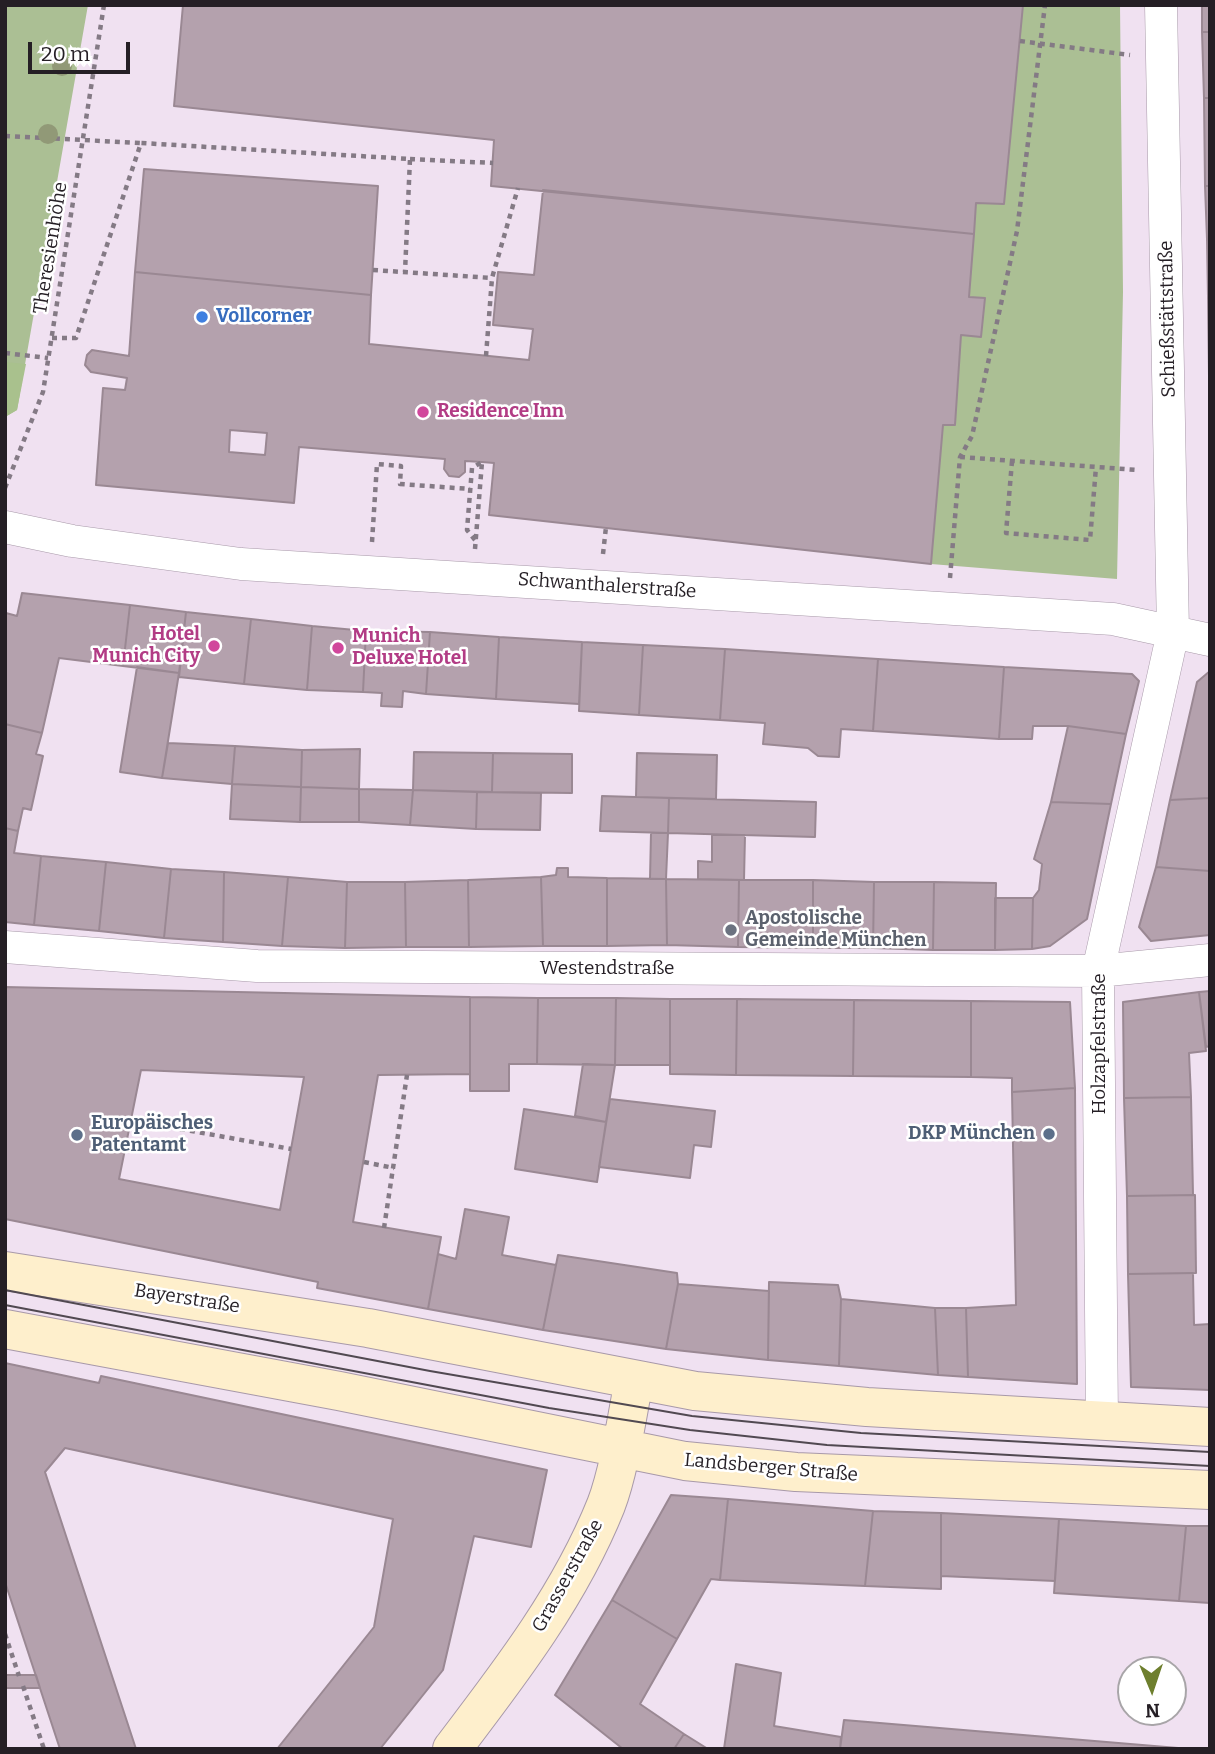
<!DOCTYPE html>
<html>
<head>
<meta charset="utf-8">
<style>
	body { margin:0 }
	#map { position:relative; width:1215px; height:1754px; overflow:hidden; background:#f0e1f1; font-family:Bitter,serif }
	canvas { display:block }
	.frame { position:absolute; inset:0; border:7px solid #251f25; pointer-events:none }
	.north { position:absolute; left:1117px; top:1656px; width:70px; height:70px; box-sizing:border-box; background:#fff; border:2px solid #a8a5a8; border-radius:50%; rotate:178deg; font-size:19px; font-weight:700; line-height:28px; text-align:center; color:#251f25 }
	.north::after { content:''; display:block; margin:auto; width:24px; height:32px; background:#6e7f2e; clip-path:polygon(50% 0,100% 100%,50% 72%,0 100%) }
	.scale { position:absolute; left:28px; top:42px; width:102px; height:32px; box-sizing:border-box; border:4px solid #251f25; border-top:0; padding-left:9px; font-size:21px; line-height:24px; white-space:nowrap; color:#251f25; -webkit-text-stroke:5px #fff; paint-order:stroke }
</style>
</head>
<body>
<div id="map">
<canvas width="1215" height="1754"></canvas>
<div class="frame"></div>
<div class="north">N</div>
<div class="scale">20 m</div>
</div>
<script>
const ctx = document.querySelector('canvas').getContext('2d');
ctx.lineJoin = 'round';
function fillPath(path, color) { ctx.fillStyle = color; ctx.fill(path, 'evenodd'); }
function trace(path, color, width, dash) { ctx.strokeStyle = color; ctx.lineWidth = width; ctx.lineCap = dash ? 'butt' : 'round'; ctx.setLineDash(dash || []); ctx.stroke(path); }
function label(font, color, halo, rows, align = 'center') {
  ctx.font = font + ' Bitter,serif'; ctx.lineWidth = 5; ctx.setLineDash([]); ctx.textBaseline = 'middle'; ctx.strokeStyle = halo; ctx.fillStyle = color; for (const [text, x, y, turn = 0] of rows) {
    ctx.save(); ctx.translate(x, y); ctx.rotate((+turn || 0) * Math.PI / 180); ctx.textAlign = isNaN(turn) ? turn : align; if (halo) ctx.strokeText(text, 0, 0); ctx.fillText(text, 0, 0); ctx.restore();
  }
}
fillPath(new Path2D(`
	M5 5H88L17 410 5 417Z
	M1023 5H1120L1123 292 1117 579 931 564 943 425H955L961 335 980 337 969 297 976 203 1004 204Z`), '#abbf94');
fillPath(new Path2D(`
	M5 362 26 364 17 410 5 417Z`), '#a9c18d');
const building = new Path2D(`
	M183 5H1023L1004 204 976 203 974 234 491 186 494 140 174 106Z
	M1202 5H1210V32H1202Z
	M1202 32H1210V98H1204Z
	M1204 98H1210V186H1205Z
	M144 169 378 186 371 295 135 272Z
	M1205 186H1210V239H1207Z
	M543 190 974 234 969 297 985 298 981 337 961 335 955 425H943L931 564 489 515 494 463 482 462 465 461V472L459 477 449 476 444 469 445 459 299 447 294 503 96 485 103 388 125 390 127 378 91 372 85 365 87 355 92 350 129 356 135 272 371 295 369 344 529 360 533 329 493 325 498 272 534 275Z
	M1207 239H1210V297H1208Z
	M1208 297H1210V376H1209Z
	M230 430 267 433 265 455 229 452Z
	M22 593 130 605 123 666 59 658 42 733 5 724V618L6 613 17 616Z
	M130 605 186 612 179 673 123 666Z
	M186 612 251 619 244 684 179 677Z
	M251 619 312 626 307 690 244 684Z
	M312 626 366 631 363 692 307 690Z
	M366 631 430 632 426 694 403 691 402 707 381 706 382 693 363 692Z
	M430 632 499 637 496 699 426 694Z
	M499 637 582 642 579 704 496 699Z
	M582 642 643 645 639 715 579 711Z
	M643 645 725 649 720 720 639 715Z
	M725 649 878 659 873 731 841 729 839 757 818 756 808 748 763 744 765 723 720 720Z
	M878 659 1004 667 999 739 873 731Z
	M137 667 179 673 162 778 120 772Z
	M1004 667 1132 674 1139 681 1126 734 1068 726H1033L1032 739H999Z
	M1210 671V798L1170 800 1197 682Z
	M5 724 42 733 36 754 43 756 31 810 23 808 18 831 5 828Z
	M1068 726 1126 734 1111 804 1051 802Z
	M168 743 235 746 232 784 162 778Z
	M235 746 302 750 301 787 232 784Z
	M360 749 359 789 301 787 302 750Z
	M414 752 493 753 492 792 413 790Z
	M493 753 572 754V793L492 792Z
	M637 753 717 755 716 799 636 797Z
	M232 784 301 787 300 822 230 819Z
	M301 787 359 789V822H300Z
	M359 789 413 790 410 825 359 822Z
	M413 790 477 792 476 829 410 825Z
	M477 792 541 793 540 830 476 829Z
	M602 796 669 798 668 833 600 831Z
	M669 798 816 802 815 837 668 833Z
	M1210 798V871L1156 867 1170 800Z
	M1051 802 1111 804 1087 919 1050 946 1032 949 1033 898 1039 890 1042 864 1034 859Z
	M5 828 18 831 14 853 41 856 34 925 5 922Z
	M651 833H668L666 879H650Z
	M712 835H745L744 880 698 879V861L712 862Z
	M41 856 106 862 99 931 34 925Z
	M106 862 171 869 164 938 99 931Z
	M1156 867 1210 871V935L1151 941 1139 927Z
	M557 868H568V877L607 878V946H543L541 877 556 875Z
	M171 869 224 872 223 942 164 938Z
	M224 872 288 877 282 946 223 942Z
	M288 877 347 882 345 948 282 946Z
	M541 877 543 946 469 947 468 880Z
	M607 878 666 879 667 945 607 946Z
	M666 879 739 880 738 947 667 945Z
	M468 880 469 947H406L405 882Z
	M739 880H813V948L738 947Z
	M813 880 874 882 873 948H813Z
	M347 882H405L406 947 345 948Z
	M874 882H934L933 950 873 948Z
	M934 882 996 883 995 950H933Z
	M995 898H1033L1032 949 995 950Z
	M5 987 470 997V1074L378 1075 353 1222 441 1237 428 1309 317 1288 318 1282 5 1219ZM141 1070 304 1077 280 1210 119 1179Z
	M1210 991V1046L1206 1047 1199 992Z
	M1199 992 1206 1051 1189 1053 1191 1097 1124 1098 1123 1002Z
	M470 997 538 998 537 1064H509V1091H470Z
	M538 998H616L615 1065 537 1064Z
	M616 998 670 999V1065H615Z
	M670 999H737L736 1075 670 1074Z
	M737 999 854 1000 853 1076 736 1075Z
	M854 1000 971 1001V1077L853 1076Z
	M971 1001 1070 1002 1075 1088 1012 1092V1078L971 1077Z
	M583 1064 615 1065 606 1122 575 1116Z
	M1075 1088 1077 1384 968 1377 966 1308 1016 1305 1012 1092Z
	M1191 1097 1193 1195 1127 1196 1124 1098Z
	M610 1099 715 1111 711 1147 694 1145 690 1178 599 1167Z
	M524 1109 606 1122 597 1182 515 1169Z
	M1195 1195 1196 1273 1128 1274 1127 1196Z
	M465 1209 509 1217 502 1255 556 1265 543 1330 428 1309 438 1254 456 1259Z
	M558 1255 677 1273 678 1284 666 1349 543 1330Z
	M1193 1273 1194 1325 1210 1324V1390L1131 1387 1128 1274Z
	M769 1282 838 1285 841 1299 839 1366 768 1360Z
	M678 1284 769 1291 768 1360 666 1349Z
	M841 1299 935 1308 938 1375 839 1366Z
	M935 1308H966L968 1377 938 1375Z
	M5 1363 99 1383 101 1376 547 1470 531 1547 474 1536 443 1670 380 1749H277L374 1627 393 1519 65 1448 45 1472 136 1749H60L5 1582Z
	M671 1495 728 1499 720 1580 711 1579 677 1639 612 1600Z
	M728 1499 873 1511 865 1586 720 1580Z
	M873 1511 941 1513V1589L865 1586Z
	M941 1513 1059 1519 1055 1581 941 1576Z
	M1059 1519 1186 1526 1179 1601 1054 1593Z
	M1186 1526H1210V1603L1179 1601Z
	M612 1600 677 1639 640 1704 684 1734 674 1749H623L555 1695Z
	M736 1664 781 1673 774 1726 841 1737 840 1749H724Z
	M5 1675H36L40 1688H5Z
	M844 1720 1190 1749H840Z
	M684 1734 708 1749H674Z`);
fillPath(building, '#b4a1ad');
trace(building, '#9a8893', 2);
const street = new Path2D(`
	M5 527 72 541 241 564 1113 619 1210 640
	M5 947 257 966 1098 971 1210 960
	M1102 1421 1098 971 1173 632 1161 5`);
const secondary = new Path2D(`
	M5 1271 368 1328 695 1391 867 1407 1210 1427
	M5 1329 339 1391 685 1461 796 1472 1210 1490
	M452 1749C510 1673 570 1595 606 1505 619 1471 627 1417 634 1380`);
trace(street, '#a899a9', 33);
trace(secondary, '#a899a9', 40);
trace(new Path2D(`
	M1020 41 1130 55
	M5 136 141 143
	M410 159 493 163
	M373 270 492 278
	M52 338H76L141 143 410 159 405 272
	M5 353 48 358
	M486 356 492 278 518 188
	M960 457 1138 470
	M1012 461 1006 533 1090 540 1096 467
	M5 488 43 392 104 5
	M475 540 467 530 472 468 482 462
	M372 542 377 464 401 466 400 484 470 489
	M475 549 482 462
	M603 554 606 527
	M950 578 960 457 972 436 1017 231 1045 5
	M131 1120 291 1149
	M364 1162 394 1168
	M384 1228 407 1075
	M5 1634 19 1676
	M23 1686 44 1749`), '#847a85', 4.5, [5, 5]);
trace(street, '#fff', 32);
trace(secondary, '#feefcc', 38);
trace(new Path2D(`
	M5 1290 430 1371 692 1416 861 1433 1210 1452
	M5 1305 549 1408 690 1430 827 1445 1210 1466`), '#514951', 2);
ctx.fillStyle = '#919977';
for (const [x, y] of [
	[62,66],
	[48,134]
]) { ctx.beginPath(); ctx.arc(x, y, 10, 0, 2 * Math.PI); ctx.fill(); }
for (const [x, y, r, color] of [
	[202,317,7,"#3f7fe0"],
	[423,412,7,"#d1479c"],
	[214,646,7,"#d1479c"],
	[338,648,7,"#d1479c"],
	[731,930,7,"#6b7280"],
	[1049,1134,7,"#5c6f8a"],
	[77,1135,7,"#5c6f8a"]
]) { const dot = new Path2D(); dot.arc(x, y, r, 0, 2 * Math.PI); ctx.fillStyle = color; ctx.fill(dot); trace(dot, '#fff', 2.5); }
label('19px', '#251f25', '#fff', [
	["Theresienhöhe",51,248,-81],
	["Schießstättstraße",1168,319,-91],
	["Schwanthalerstraße",607,586,4],
	["Westendstraße",607,969],
	["Holzapfelstraße",1100,1044,-90],
	["Bayerstraße",187,1299,9],
	["Landsberger Straße",771,1468,5],
	["Grasserstraße",568,1576,-61]
]);
label('bold 19px', '#366cbe', '#fff', [
	["Vollcorner",216,317]
], 'left');
label('bold 19px', '#b23c85', '#fff', [
	["Residence Inn",437,412],
	["Hotel",200,635,"right"],
	["Munich City",200,657,"right"],
	["Munich",352,637],
	["Deluxe Hotel",352,659]
], 'left');
label('bold 19px', '#5b616d', '#fff', [
	["Apostolische",745,919],
	["Gemeinde München",745,941]
], 'left');
label('bold 19px', '#4e5e75', '#fff', [
	["Europäisches",91,1124],
	["Patentamt",91,1146],
	["DKP München",1035,1134,"right"]
], 'left');
</script>
</body>
</html>
